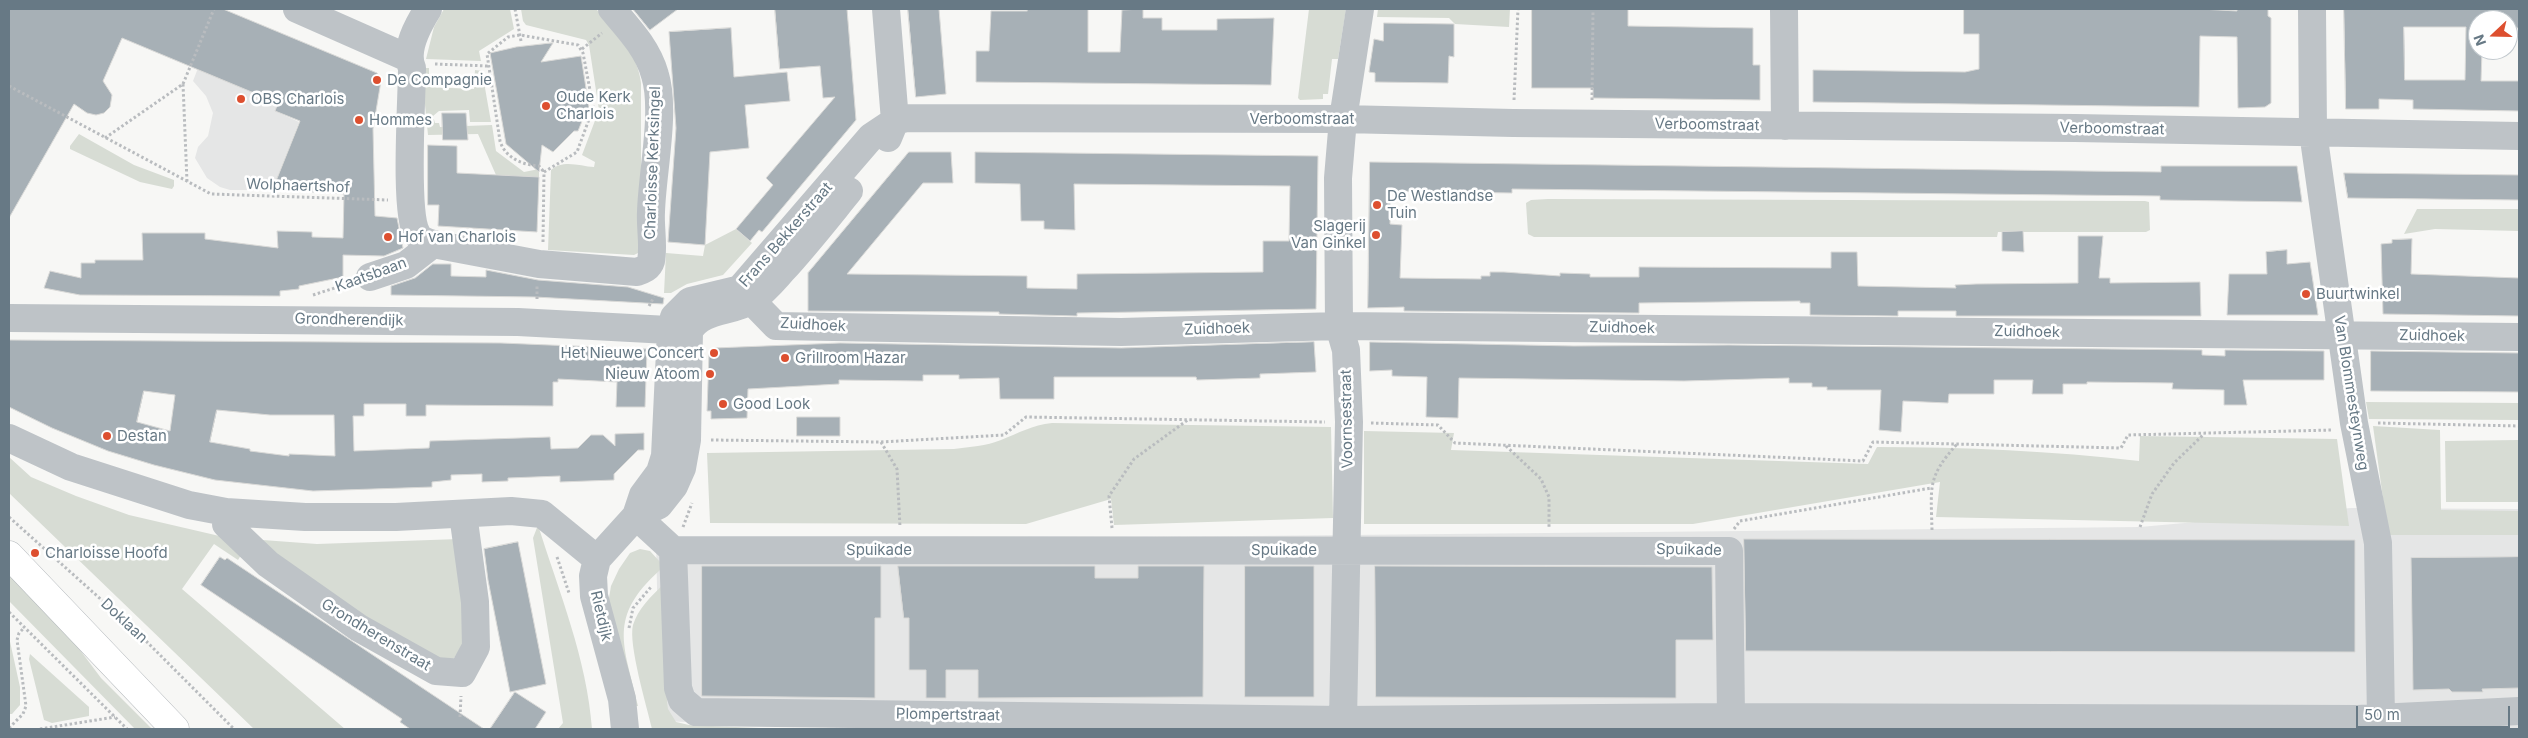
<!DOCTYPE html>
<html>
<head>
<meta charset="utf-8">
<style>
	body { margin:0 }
	#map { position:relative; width:2528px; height:738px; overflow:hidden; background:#f7f7f5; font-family:Inter,sans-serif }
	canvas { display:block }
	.frame { position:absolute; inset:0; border:10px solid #677985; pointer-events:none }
	.north { position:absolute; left:2468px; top:10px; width:50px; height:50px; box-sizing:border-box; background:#fff; border:1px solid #c2c9ce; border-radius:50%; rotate:249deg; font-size:14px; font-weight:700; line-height:20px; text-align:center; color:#677985 }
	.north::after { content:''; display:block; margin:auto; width:18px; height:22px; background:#dd4f2f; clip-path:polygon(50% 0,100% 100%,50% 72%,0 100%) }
	.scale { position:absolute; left:2356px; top:706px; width:154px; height:22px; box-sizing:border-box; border:2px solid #677985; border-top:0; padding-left:6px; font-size:15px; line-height:18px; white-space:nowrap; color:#677985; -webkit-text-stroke:4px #fff; paint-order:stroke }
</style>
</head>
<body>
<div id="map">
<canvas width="2528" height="738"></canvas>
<div class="frame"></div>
<div class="north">N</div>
<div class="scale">50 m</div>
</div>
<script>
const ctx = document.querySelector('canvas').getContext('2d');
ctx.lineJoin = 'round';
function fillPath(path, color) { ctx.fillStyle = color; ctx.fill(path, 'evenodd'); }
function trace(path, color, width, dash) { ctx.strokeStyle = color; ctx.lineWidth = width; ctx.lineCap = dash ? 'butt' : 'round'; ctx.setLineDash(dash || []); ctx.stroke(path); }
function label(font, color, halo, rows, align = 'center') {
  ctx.font = font + ' Inter,sans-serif'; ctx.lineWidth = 5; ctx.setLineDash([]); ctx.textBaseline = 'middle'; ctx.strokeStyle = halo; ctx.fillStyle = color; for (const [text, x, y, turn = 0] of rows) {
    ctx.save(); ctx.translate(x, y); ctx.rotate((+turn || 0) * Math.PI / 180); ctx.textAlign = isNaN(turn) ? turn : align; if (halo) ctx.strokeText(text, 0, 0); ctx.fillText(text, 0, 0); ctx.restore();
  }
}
fillPath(new Path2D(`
	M221 9 300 41 274 102 278 104 275 111 299 122 278 175V190H230L220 187 207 178 195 158 198 147 208 136 213 113 206 96 193 81Z
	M2351 508 2519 509V729H877L660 721 656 542 2140 527Z`), '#e5e6e6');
fillPath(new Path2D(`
	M444 9H510L514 29 479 51 481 61 426 59 434 27Z
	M521 9H596C615 29 638 54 641 83V248L640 252 634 255 548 250 551 170C563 159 580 166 594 167L595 162 582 155 599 110 589 45 586 40 526 25 523 21Z
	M1309 9H1346L1338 59H1332L1328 94H1323V99L1300 100 1298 98Z
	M1378 9H1510L1509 27 1455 24 1449 18 1377 17Z
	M425 68H429V87L474 89 475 70 482 71 491 122H470L469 110 439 111 433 116 435 123H439L440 127 492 125 496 151 524 172 539 169V178L496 175 478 134 428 135 423 85Z
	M79 134 134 165 174 180V186L172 189 140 182 70 149V146Z
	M1548 199 2145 201 2149 202 2150 230 2146 232H1998L1997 237H1534L1528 234 1526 203 1531 200Z
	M2417 209H2519V231L2435 229 2404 234Z
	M736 229 752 243 723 275 687 284 671 293H664L666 253 703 256 705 245Z
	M2366 402 2519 403V420L2369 419Z
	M1052 423 1331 427 1333 518 1114 525 1111 499 1026 524 710 523 707 453 954 449C970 447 986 446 1001 440 1019 433 1032 425 1052 423Z
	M2373 426 2440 430 2441 510 2519 511V535H2388Z
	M1364 431 1454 433 1451 450 1868 464 1877 447C1965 447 2052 451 2139 461L2140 436 2337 439 2349 526 1936 517 1940 482 1693 524H1364Z
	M2519 440V502H2446L2445 441Z
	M9 457 31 477 76 496 129 515 228 538 243 552 238 560 214 544 182 589 345 729H254L9 493Z
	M538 525C559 592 587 659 592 729H558L563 723 533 538Z
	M249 539 317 544 459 539 471 636 451 662 427 659Z
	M640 549 650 551 661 563 660 570C607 618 624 644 638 706H634L608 604 611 586 619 569 630 553Z
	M9 575 77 646 101 678 152 729H135L9 601Z
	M663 585 669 586 667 702 668 709 676 722 689 725 782 729H652C647 707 628 644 633 625 638 609 651 596 663 585Z
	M9 637 20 687V705L12 714H9Z
	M30 654 89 707V716L52 723 44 720 29 659Z`), '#d7dcd4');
const building = new Path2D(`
	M9 9H223L377 73 381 81 373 129 375 216 397 218 403 248 384 256 343 255V277L299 286V289L280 291V296L80 295 44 288 50 271 81 278V263H95V260H143L142 233H205V239L278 248 277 231 312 232V237L343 238 344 194 276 190V181L300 121 275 111 278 103 122 38 103 81 112 95 110 107 104 113 96 115 87 113 74 104 9 218Z
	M633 9H678L650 30Z
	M775 9H847L856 120 762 232 759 230 750 241 736 229 773 185 766 178 835 97 823 98 820 66 780 69Z
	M908 9H939L946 94 916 97Z
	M1027 9H1088V52H1120L1122 10 1143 9V18H1162V30H1217V19L1274 18 1271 85 976 82V51H989L991 11H1027Z
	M1532 9H1628V26L1753 28V65H1760V100L1593 98V88H1532Z
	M1964 9H2200L2237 11V9H2268V16L2271 18V103L2265 107 2238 108 2237 37 2200 36 2199 107 1813 102V70L1965 72 1979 69V34H1964Z
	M2344 9H2519V28H2508V20H2478V50H2482L2481 81H2519V111L2413 109V100L2379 99V109H2346ZM2404 27H2466L2465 80H2405Z
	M1384 23 1454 24V57L1449 56 1448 83 1375 82V73L1369 72 1374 39 1383 41Z
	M731 28 734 77 787 72 790 101 745 105 749 148 710 152 705 245 668 242 676 128 669 32Z
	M553 43 541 62 581 56 590 114H585L578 131H574L553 152 542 145 539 172 506 144 490 53 516 47Z
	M442 113H466L468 140H443Z
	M428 145 457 146V173L539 177 537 232 438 226 439 205H428Z
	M909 152H951L953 183H923L847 274 1027 276V288L1077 289V274L1263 272V241H1289L1290 186 1074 184 1075 230 1044 229V221H1021L1020 184 975 183V152L1318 156 1316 309 1077 313V316L999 314V312L808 311V273Z
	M1370 162 2161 172V166H2297L2302 202 2160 200V196L1512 189V193L1391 191 1390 224 1402 225 1400 278 1481 279V276H1490V272H1504L1560 276V273L1590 274V277H1639V267L1831 268V252H1857L1858 286 1956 288 1955 285 1976 284 2078 283V236H2103L2099 278H2110V283L2200 282 2201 316H1956V311H1898V316L1810 315V303H1800V301L1639 303V313L1404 311V307L1368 308Z
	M2344 173 2519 175V200L2348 198Z
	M2023 231 2024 252 2002 251V232Z
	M2412 239 2411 274 2519 278V316L2383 314 2381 244 2392 243V240Z
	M2287 250V264L2310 262 2318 315H2227L2229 274H2267L2266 252Z
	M433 264H451V276L486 277V270L538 280 628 287 664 298 663 304 535 297 391 295V286L415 278Z
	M9 340 501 343 647 349 645 407H616L617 382 558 379V382H553V406L426 405V416H406V404H364V416H353L354 451 429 448 430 441 550 437 551 449 578 448 591 435H603L615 446V434L644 433V450H638L614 474V480L560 482V476L508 478V481L482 482V474L451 475V480L432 482V487L313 491 215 480 154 465 108 451 52 428 9 407ZM144 391 175 395 170 431 137 422ZM217 410 270 415H334L335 456 289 454V456L250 451V449L210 442Z
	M1314 342 1316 372 1260 374V378L1197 380 1196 377H1054V399H1000L999 378 959 379V375H923V381L839 380V384L748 389 747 418 711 419V411H707L709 353H714V348L840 343 1121 348Z
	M1370 342 1574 346 1729 345 2202 350V355L2225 356V350L2324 351V380H2243L2247 405H2224V390L2172 389 2173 383 2087 382V384H2063V394H2032L2033 380H1994V394H1949L1948 403 1903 401 1901 432 1879 430 1881 390H1827V387H1812V383H1789V378L1684 381 1459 378 1458 418 1426 417 1427 377 1392 376V370L1370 371Z
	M2371 351 2519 353V392L2371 391Z
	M797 417H840V436H797Z
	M1744 539 2355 540V652L1746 651Z
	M518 542 546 684 510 692 488 580 484 549Z
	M220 557 225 560 227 558 484 729H410L400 722 402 719 201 585Z
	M2519 557V688L2482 689 2483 692H2452L2449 689 2413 690 2411 558Z
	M702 566H881V618H875V698L702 696Z
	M898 566H1095V578H1138V566H1204L1203 697 978 698V670H946V698H926V670H909V618H904Z
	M1245 566H1314V697H1245Z
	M1375 566 1712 567 1713 640H1676V698L1376 697Z
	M515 692 546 712 535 729H490Z`);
fillPath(building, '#a7b0b6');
trace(building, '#d9d9d7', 1);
const major = new Path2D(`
	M9 555 175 729`);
trace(major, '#b2b7bb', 29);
trace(new Path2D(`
	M515 9 521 41
	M582 49 602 33
	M435 64 488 66
	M183 84 214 9
	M9 86 211 194 388 200
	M1514 100 1518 9
	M1592 100 1593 9
	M105 138 183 84 187 182
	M543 242 544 172 577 152 592 111 593 106 583 53 578 45 520 35 508 37 487 54 500 141C505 158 523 165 539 166L544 172
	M313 295 350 283
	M537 299V286
	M649 306 654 297
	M1371 423 1438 425 1455 443 1863 461 1873 442 2121 448 2128 435 2333 430
	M2378 423 2519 426
	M711 440 881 442 1004 435 1026 417 1325 422
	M881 442 897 469 900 527
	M1506 446 1541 479 1549 497V528
	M9 517 134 629 234 729
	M683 527 692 503
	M2140 527 2152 494 2174 463 2204 434
	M1112 528 1109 496 1134 459 1189 419
	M1734 529 1740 521 1931 488
	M1932 530C1931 486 1927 478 1957 444
	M557 557 569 593
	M9 612 127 729
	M629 628 633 608 651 587
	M460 717 461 696
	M9 728 23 714 26 706 17 640 19 633 24 628
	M40 729 115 717`), '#b9bcbf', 3, [2.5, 2.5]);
trace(new Path2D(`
	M297 9 408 58
	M428 9C418 25 404 49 412 68 412 99 404 212 417 234 420 240 427 242 433 244L539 264 637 272C643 270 649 268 651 261 654 246 650 227 651 212 652 173 666 111 655 75 648 49 629 29 612 9
	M886 9 895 121 888 138
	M1784 9 1785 126
	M2312 9 2313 132 2354 423 2378 543 2381 718
	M370 277 406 265 433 244
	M740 289 776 326 1121 332 1339 326 2519 337
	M9 318 518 322 687 331
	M9 438 71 467 189 505 226 512 305 517H396L511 511 542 514 597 559
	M226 512V524L268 564 359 628 436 671 462 673 476 647 475 602 463 514
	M636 516 643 495 660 472 665 456 671 330 674 317 690 301 740 289 871 137 895 121 907 118 1343 119 1513 123 2075 128 2519 136
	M636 516 673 550 678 688 682 700 696 712 1343 720 1731 717 2358 719 2519 711
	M673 550 1729 551 1731 717
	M1343 720 1349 422 1346 350 1339 326 1338 178 1343 119 1360 9
	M625 729 622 699 594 596 593 576 597 559 636 516 659 505 674 486 682 468 687 440 689 331C702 308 731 313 752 300 764 292 773 281 782 271 806 245 827 218 849 191`), '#bec3c7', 28);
trace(major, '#fff', 28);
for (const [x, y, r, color] of [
	[377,80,5,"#dd4f2f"],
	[241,99,5,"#dd4f2f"],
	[546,106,5,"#dd4f2f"],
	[359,120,5,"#dd4f2f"],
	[1377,205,5,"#dd4f2f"],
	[1376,235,5,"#dd4f2f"],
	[388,237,5,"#dd4f2f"],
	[2306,294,5,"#dd4f2f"],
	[714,353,5,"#dd4f2f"],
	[785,358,5,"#dd4f2f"],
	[710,374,5,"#dd4f2f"],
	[723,404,5,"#dd4f2f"],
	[107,436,5,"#dd4f2f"],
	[35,553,5,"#dd4f2f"]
]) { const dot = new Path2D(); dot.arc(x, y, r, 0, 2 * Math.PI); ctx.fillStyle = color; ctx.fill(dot); trace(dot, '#fff', 2); }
label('15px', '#677985', '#fff', [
	["De Compagnie",387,80],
	["Oude Kerk",556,97],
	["Charlois",556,114],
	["OBS Charlois",251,99],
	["Hommes",369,120],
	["De Westlandse",1387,196],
	["Tuin",1387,213],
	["Slagerij",1366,226,"right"],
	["Van Ginkel",1366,243,"right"],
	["Hof van Charlois",398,237],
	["Buurtwinkel",2316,294],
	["Het Nieuwe Concert",704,353,"right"],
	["Grillroom Hazar",795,358],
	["Nieuw Atoom",700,374,"right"],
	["Good Look",733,404],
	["Destan",117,436],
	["Charloisse Hoofd",45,553]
], 'left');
label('15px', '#677985', '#fff', [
	["Verboomstraat",1302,119],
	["Verboomstraat",1707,125,1],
	["Verboomstraat",2112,129,1],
	["Charloisse Kerksingel",653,163,-88],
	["Wolphaertshof",298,186,2],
	["Frans Bekkerstraat",786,235,-49],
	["Kaatsbaan",371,275,-20],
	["Grondherendijk",349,320,1],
	["Zuidhoek",813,325,3],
	["Zuidhoek",1622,328,1],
	["Zuidhoek",1217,329,-2],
	["Zuidhoek",2027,332,1],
	["Zuidhoek",2432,336,1],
	["Van Blommesteynweg",2351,393,81],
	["Voornsestraat",1347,419,-91],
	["Spuikade",879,550],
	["Spuikade",1284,550],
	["Spuikade",1689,550,1],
	["Rietdijk",601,616,77],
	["Doklaan",124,621,43],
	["Grondherenstraat",376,635,31],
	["Plompertstraat",948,715,1]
]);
</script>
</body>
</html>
